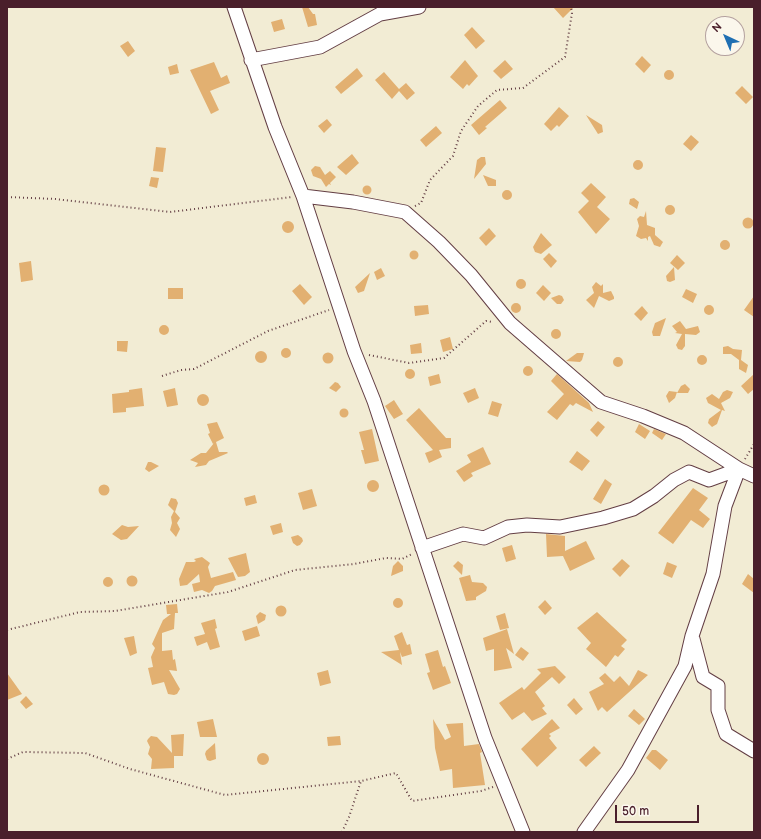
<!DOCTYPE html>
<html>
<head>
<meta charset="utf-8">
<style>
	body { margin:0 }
	#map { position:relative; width:761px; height:839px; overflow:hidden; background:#f2ecd4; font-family:"Balsamiq Sans",sans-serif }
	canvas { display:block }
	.frame { position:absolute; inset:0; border:8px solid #4a1f2b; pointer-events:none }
	.north { position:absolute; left:705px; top:16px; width:40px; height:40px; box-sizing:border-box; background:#fbf7ec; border:1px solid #b4a19f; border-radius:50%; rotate:316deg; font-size:11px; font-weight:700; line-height:16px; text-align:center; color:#4a1f2b }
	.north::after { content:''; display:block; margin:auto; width:14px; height:18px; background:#1f6fb2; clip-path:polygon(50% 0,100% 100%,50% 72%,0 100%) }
	.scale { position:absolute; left:615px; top:805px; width:84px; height:18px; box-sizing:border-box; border:2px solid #4a1f2b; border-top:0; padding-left:5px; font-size:12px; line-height:14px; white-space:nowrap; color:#4a1f2b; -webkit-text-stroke:3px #fbf7ec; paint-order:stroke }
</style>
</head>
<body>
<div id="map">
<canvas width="761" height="839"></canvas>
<div class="frame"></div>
<div class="north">N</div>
<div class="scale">50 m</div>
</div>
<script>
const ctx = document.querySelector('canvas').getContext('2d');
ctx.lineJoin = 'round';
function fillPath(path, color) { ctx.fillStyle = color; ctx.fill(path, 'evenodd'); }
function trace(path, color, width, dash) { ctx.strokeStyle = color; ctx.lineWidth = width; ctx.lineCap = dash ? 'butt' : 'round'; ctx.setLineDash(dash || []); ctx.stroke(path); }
fillPath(new Path2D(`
	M302 7H308L313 14H315L317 25 308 27Z
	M553 7H574L563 18Z
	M282 19 285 29 274 32 271 22Z
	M472 27 485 41 476 49 464 35Z
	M128 41 135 51 128 57 120 46Z
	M642 56 651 65 644 73 635 64Z
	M465 60 478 76 469 86 467 84 463 89 450 77Z
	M505 60 513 69 501 79 493 71Z
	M214 62 221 78 227 75 230 83 210 91 219 110 211 114 190 70Z
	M177 64 179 73 170 75 168 67Z
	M357 68 363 76 341 94 335 87Z
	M664 75a5 5 0 1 1 10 0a5 5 0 1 1-10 0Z
	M384 72 399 89 406 83 415 93 407 100 399 91 392 99 375 80Z
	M742 86 753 97 746 104 735 93Z
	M500 100 507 108 485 127 487 128 479 135 471 125Z
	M559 107 569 116 559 127 557 125 551 131 544 124Z
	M586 115 602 125 603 132 598 134Z
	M327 119 332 125 324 133 318 126Z
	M436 126 442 133 426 147 420 140Z
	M691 135 699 142 691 151 683 144Z
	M156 147 166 148 163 172 153 171Z
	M352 154 359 163 346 175 337 167Z
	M481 157H485L486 164 474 179 477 160Z
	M633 165a5 5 0 1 1 10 0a5 5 0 1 1-10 0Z
	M315 166 320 167 325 175 330 171 336 177 330 183 331 185 329 184 326 187 321 179 313 176 311 170Z
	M483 175 496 180V186H488Z
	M151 177 159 178 157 188 149 186Z
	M591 183 606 197 597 207 610 219 596 234 578 212 589 201 581 193Z
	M362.5 190a4.5 4.5 0 1 1 9 0a4.5 4.5 0 1 1-9 0Z
	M502 195a5 5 0 1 1 10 0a5 5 0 1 1-10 0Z
	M634 198 639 202 637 209 629 204 630 199Z
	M665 210a5 5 0 1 1 10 0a5 5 0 1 1-10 0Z
	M646 211 647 225 655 228V235L663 242 660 247 654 245 650 236 648 237V241L646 238 641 239 636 236 639 226 637 219 640 216 644 217Z
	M742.5 223a5.5 5.5 0 1 1 11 0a5.5 5.5 0 1 1-11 0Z
	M282 227a6 6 0 1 1 12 0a6 6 0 1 1-12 0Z
	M489 228 496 236 486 246 479 238Z
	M541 233 552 245 541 254 535 252 533 247Z
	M720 245a5 5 0 1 1 10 0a5 5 0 1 1-10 0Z
	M409.5 255a4.5 4.5 0 1 1 9 0a4.5 4.5 0 1 1-9 0Z
	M549 253 557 261 551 268 543 259Z
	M677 255 685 263 678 270 670 263Z
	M31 261 33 280 21 282 19 263Z
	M674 267 675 280 670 282 667 281 666 276Z
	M381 268 385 276 377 280 374 272Z
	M370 273 364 291 358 293 355 287Z
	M516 284a5 5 0 1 1 10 0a5 5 0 1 1-10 0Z
	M596 282 601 286 603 284V293L611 291 614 297V299L609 301 599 296 594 308 586 300 594 293 592 287Z
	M300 284 312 297 304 305 292 291Z
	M543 285 551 293 544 301 536 293Z
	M168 288H183V299H168Z
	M686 289 697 294 693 303 682 297Z
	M559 295 562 296 564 300 561 304H557L551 298Z
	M754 296V317L744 310Z
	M511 308a5 5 0 1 1 10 0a5 5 0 1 1-10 0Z
	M428 305 429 314 415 316 414 306Z
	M704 310a5 5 0 1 1 10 0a5 5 0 1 1-10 0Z
	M642 306 648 313 641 321 634 314Z
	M666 318 660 336H653L652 332 655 323Z
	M680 321 686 329 698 326 700 332 696 335 685 334V346L682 350 678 349 676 345 682 334 675 333 677 332 672 326Z
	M159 330a5 5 0 1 1 10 0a5 5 0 1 1-10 0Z
	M551 334a5 5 0 1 1 10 0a5 5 0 1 1-10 0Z
	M450 337 453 349 443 352 440 340Z
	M117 341H128L127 352 117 351Z
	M421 343 422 353 411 354 410 345Z
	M728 346 733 349 742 350 741 360 748 365 746 373 739 369V360L731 354H723V347Z
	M281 353a5 5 0 1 1 10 0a5 5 0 1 1-10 0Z
	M255 357a6 6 0 1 1 12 0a6 6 0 1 1-12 0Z
	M322.5 358a5.5 5.5 0 1 1 11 0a5.5 5.5 0 1 1-11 0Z
	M577 353H584L582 360 580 362 566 361Z
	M697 360a5 5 0 1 1 10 0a5 5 0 1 1-10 0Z
	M613 362a5 5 0 1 1 10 0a5 5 0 1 1-10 0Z
	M523 371a5 5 0 1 1 10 0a5 5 0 1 1-10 0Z
	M405 374a5 5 0 1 1 10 0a5 5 0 1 1-10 0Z
	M439 374 441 383 430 386 428 377Z
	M557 374 589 403 593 412 576 403 573 406 570 404 557 420 547 412 564 394 551 381Z
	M754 374V389L748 394 741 386Z
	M335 382 338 383 341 387 336 392 329 388Z
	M685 384 690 389 688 393H677L681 386Z
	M142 388 144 406 126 408V412L113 413 112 394 129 392V390Z
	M175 388 178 405 167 407 163 391Z
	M475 388 479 398 468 403 463 393Z
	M727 390 733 392 730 398 721 403 725 411 722 410 717 424 712 427 708 423 709 419 721 410 708 403 706 398 712 394 719 399 723 392Z
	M669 391 677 392 675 398 669 403 666 396Z
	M197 400a6 6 0 1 1 12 0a6 6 0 1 1-12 0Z
	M394 400 403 414 394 419 385 406Z
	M492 401 502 404 498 417 488 414Z
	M419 408 446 438H451V448L439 450 442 457 429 463 425 453 433 450 406 420Z
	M339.5 413a4.5 4.5 0 1 1 9 0a4.5 4.5 0 1 1-9 0Z
	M598 421 605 427 597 437 590 430Z
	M217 422 224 438 216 442 219 452H227L228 453 209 461 206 465 195 467 198 463 190 460 201 453H206L214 443 213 444 208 434 210 433 207 424Z
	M639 424 650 431 645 439 635 432Z
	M372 429 379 461 365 464 361 450H364L359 432Z
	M654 429 666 434 662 440 652 433Z
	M483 447 491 464 471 473 473 476 464 482 456 471 471 462 467 455Z
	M577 451 590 461 582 471 569 462Z
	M148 462H151L159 466 149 472 145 469Z
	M605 479 612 484 601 504 593 499Z
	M367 486a6 6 0 1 1 12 0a6 6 0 1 1-12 0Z
	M98.5 490a5.5 5.5 0 1 1 11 0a5.5 5.5 0 1 1-11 0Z
	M693 488 708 498 699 510 710 519 703 528 691 520 673 544 658 533Z
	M312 489 317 506 303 510 298 493Z
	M255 495 257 503 246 506 244 498Z
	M171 498 176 499 178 503 175 512 180 518 177 523 180 529 176 537 170 530 172 523 171 517 174 511 168 505Z
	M281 523 283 532 273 535 270 526Z
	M122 525 128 527 139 526 127 539 121 540 112 534Z
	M546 534 565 536V551L586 541 595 559 570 571 563 556 547 557Z
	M298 535 302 538 303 541 300 545 297 546 293 543 291 537Z
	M512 545 516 559 506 562 502 548Z
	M246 553 250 572 245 576 238 577 228 558Z
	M202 557 210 563 208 567 211 578 233 572 236 580 215 586 212 591 209 593 202 590 194 592 192 584 200 582 199 574 187 585 180 586 179 579 186 562H194L196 561 194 559Z
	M622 559 630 566 620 577 612 569Z
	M398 561 403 566V571L391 576 393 566Z
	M458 561 463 565 462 575 453 566Z
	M667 562 677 566 672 578 663 574Z
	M748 574 754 579V593L742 584Z
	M470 575 472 582 483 583 487 587 486 591 476 597V600L466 601 459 578Z
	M126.5 581a5.5 5.5 0 1 1 11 0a5.5 5.5 0 1 1-11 0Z
	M103 582a5 5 0 1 1 10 0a5 5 0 1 1-10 0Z
	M393 603a5 5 0 1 1 10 0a5 5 0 1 1-10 0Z
	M545 600 552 608 545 615 538 607Z
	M177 604 178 613H175L174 629 162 633V651L172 650 173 660 175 659 177 671 169 670 180 689 177 694 174 695 168 694 164 682 152 685 148 668 153 667 151 657 155 648 152 644 163 620 171 614H167L166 605Z
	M275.5 611a5.5 5.5 0 1 1 11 0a5.5 5.5 0 1 1-11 0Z
	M260 612 266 615 265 620 258 624 256 616Z
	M597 612 627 640 621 646 625 649 618 657 615 655 606 667 586 649 591 643 577 628Z
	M505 613 509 628 500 630 496 616Z
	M215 619 217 628 215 629 220 647 210 650 207 642 197 646 194 637 205 634 201 623Z
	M257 626 260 636 245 641 242 631Z
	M507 629 514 654 506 648 512 668 494 671V649L486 651 483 638Z
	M402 632 407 645 410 644 412 654 402 657 400 652 402 665 381 652 399 650 394 636Z
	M134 636 137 653 130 656 124 638Z
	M521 647 529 653 523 661 515 655Z
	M438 650 443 667 445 666 451 683 433 690 427 673 430 672 425 654Z
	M555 666 566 677 559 684 552 677 535 692 545 706 542 708 547 714 532 721 524 712 512 720 499 703 522 687 524 690 541 673 537 669Z
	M328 670 331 683 320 686 317 673Z
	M638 670 648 675 607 712 602 707 598 711 589 692 604 684 599 678 605 673 614 682 620 676 629 686Z
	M7 673 22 694 7 700Z
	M26 696 33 704 26 709 20 702Z
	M574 698 583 709 576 715 567 705Z
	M634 709 645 719 639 725 628 716Z
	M213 719 217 737H200L197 722Z
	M433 719 445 740 451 737 446 724 463 723 464 746 479 744 482 752 480 753 485 785 453 788 452 769 440 771 435 748Z
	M552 719 560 728 549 734 551 736 549 738 557 748 537 767 521 749Z
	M184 734 183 756H174V768L151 769 152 759 148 754 150 747 147 741 148 739 151 736 157 737 172 753 171 735Z
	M340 736 341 745 328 746 327 737Z
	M215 743 216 759 210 761 207 760 205 754 206 751Z
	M594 746 601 753 586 767 579 760Z
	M652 750H656L668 760 660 770 646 758Z
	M257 759a6 6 0 1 1 12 0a6 6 0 1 1-12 0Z`), '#e2b071');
const minor = new Path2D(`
	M234 7 275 127 303 196 354 351 374 401 485 738 523 832
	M251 60 320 47 380 14 419 7
	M303 196 353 202 405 212 439 242 471 275 510 323 601 402 643 416 684 433 739 469 754 476
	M422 548 463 534 484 538 508 527 527 525 560 527 603 518 633 509 654 496 674 480 689 472 709 480 739 469
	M693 639 703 677 718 686V710L726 734 754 751
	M584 832 628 770 685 666 692 636 713 574 725 506 739 469`);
trace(minor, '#633e44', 15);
trace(new Path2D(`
	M7 197 55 199 170 212 292 197
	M415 206 421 203 430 180 453 156 461 131 478 106 497 90 523 88 565 57 572 13 571 7
	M369 355 409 363 444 358 486 321 493 322
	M162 376 181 370 194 369 268 331 329 310
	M745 459 754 444
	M7 630 80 612 115 611 228 592 295 570 354 564 386 558 402 559 412 554
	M7 759 23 752 85 753 130 769 225 795 361 781 396 773 412 801 481 791 493 787
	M342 832 349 817 361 781`), '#633e44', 2, [1, 3]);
trace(minor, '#fff', 13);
</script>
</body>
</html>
